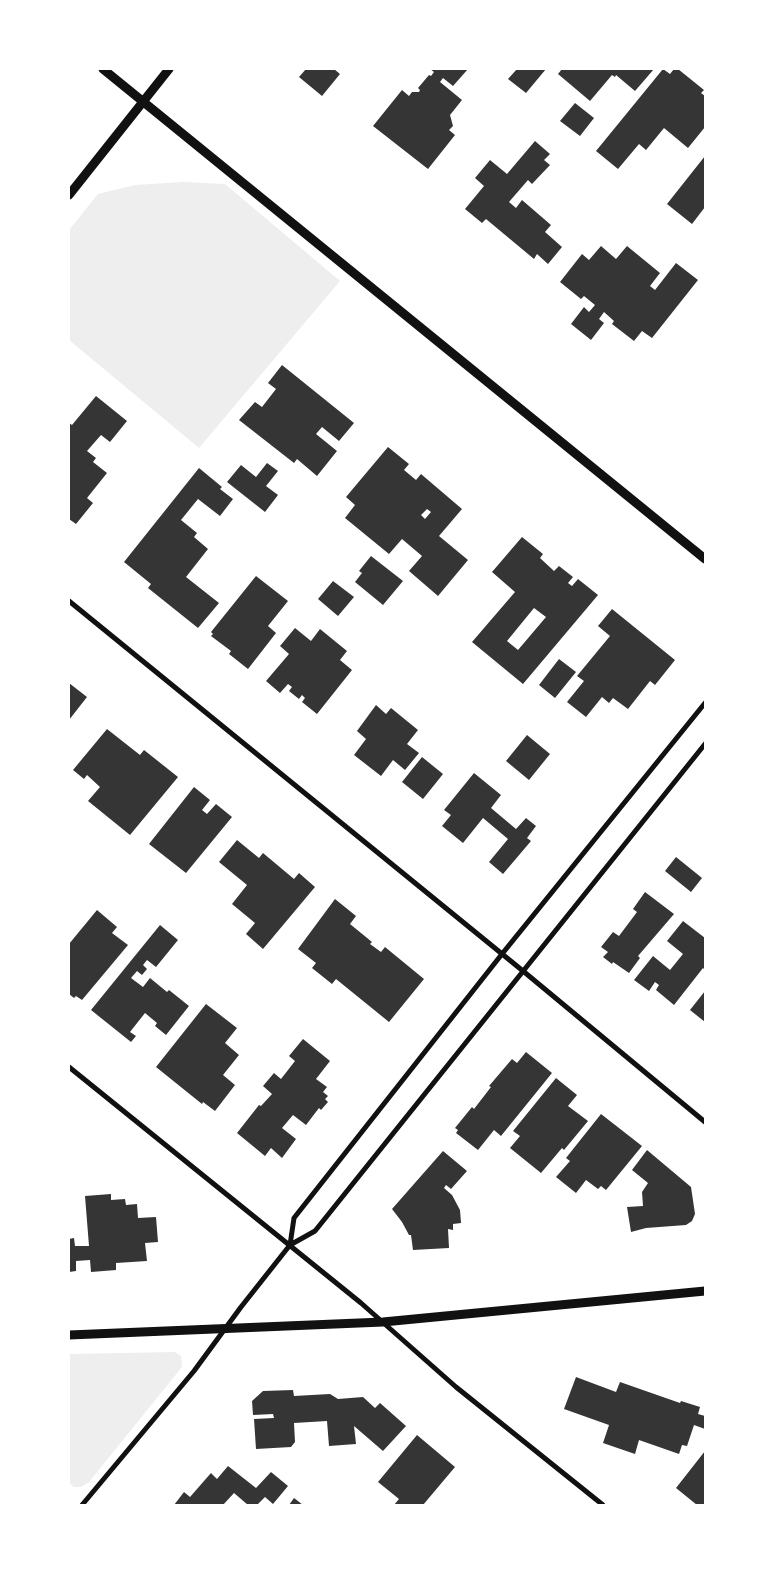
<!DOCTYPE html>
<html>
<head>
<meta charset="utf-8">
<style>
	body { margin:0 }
	#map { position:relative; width:774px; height:1574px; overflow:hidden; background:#fff; font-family:Rubik,sans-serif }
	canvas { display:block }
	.frame { position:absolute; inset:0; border:70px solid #fff; pointer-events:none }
</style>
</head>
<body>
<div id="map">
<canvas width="774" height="1574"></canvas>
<div class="frame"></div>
</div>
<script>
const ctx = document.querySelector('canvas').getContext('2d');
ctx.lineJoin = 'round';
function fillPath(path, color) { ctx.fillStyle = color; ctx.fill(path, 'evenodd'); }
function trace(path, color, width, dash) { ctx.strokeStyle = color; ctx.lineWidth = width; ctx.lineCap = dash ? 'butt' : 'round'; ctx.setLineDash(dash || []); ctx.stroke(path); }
fillPath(new Path2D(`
	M183 182 225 184 340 281 199 448 69 340V230L98 194 135 185Z
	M175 1352 181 1356 182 1367 89 1482 81 1487H74L69 1483V1354Z`), '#eee');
fillPath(new Path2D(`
	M306 69H334L340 74 322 96 299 77Z
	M430 69H468L453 86 443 78 440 82 462 100 450 115 453 126 449 130 455 135 428 169 373 126 402 90 409 96 412 92H419L420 90 418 88 429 75 431 76 434 72Z
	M517 69H546L526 93 508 79Z
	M562 69H654L635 91 616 75 615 77 612 75 590 101 558 74Z
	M663 69 670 74 674 69H678L704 90 701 93 705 96V127L688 148 664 128 646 150 639 144 618 169 596 151Z
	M575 103 594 118 580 136 560 121Z
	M535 141 550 154 544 160 550 165 532 184 528 180 509 202 516 208 522 200 551 225 545 232 562 247 548 264 537 254 534 259 486 219 482 223 465 209 484 186 475 178 490 160 507 174Z
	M705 156V207L692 224 667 204Z
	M601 246 616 259 627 246 660 273 650 286 655 290 676 263 698 280 652 338 642 331 634 341 612 324 614 321 604 312 599 319 604 323 591 340 571 324 584 307 589 312 595 305 584 296 581 299 560 282 582 254 589 260Z
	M282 365 354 423 339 441 322 427 316 434 337 451 317 476 297 459 294 463 239 420 255 402 262 407 276 389 268 383Z
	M96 396 127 421 110 442 101 435 87 451 96 458 93 462 107 473 87 498 93 503 76 524 69 519V423L72 425Z
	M388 447 409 464 404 470 416 480 421 474 462 509 439 536 468 560 438 596 409 571 422 556 402 539 389 554 345 518 355 505 346 497ZM427 509 431 512 425 519 421 515Z
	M267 463 278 471 266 486 278 495 265 512 227 482 241 465 256 477Z
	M199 468 222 487 220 489 233 499 220 516 198 499 181 520 197 533 194 537 208 549 186 577 219 603 198 628 148 588 151 584 124 562Z
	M522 537 543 554 540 558 554 571 559 566 573 577 568 583 572 586 578 579 598 595 523 684 472 642 515 592 492 572ZM534 608 546 617 518 650 507 641Z
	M371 556 403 581 383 605 355 582 362 573 359 571Z
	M256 576 288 601 268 626 276 633 248 669 229 654 231 651 211 636 213 634 211 632Z
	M333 581 354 597 338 616 318 599Z
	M612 609 675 660 655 685 650 681 628 709 613 698 609 703 602 697 586 717 567 702 584 681 577 676 610 636 598 626Z
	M295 628 311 641 320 629 347 651 340 660 352 670 317 714 302 702 305 698 302 695 299 699 289 691 292 687 288 684 280 693 266 681 289 654 280 646Z
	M559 659 576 672 555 698 539 685Z
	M69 683 87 697 69 720Z
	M376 705 386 714 391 708 418 730 407 744 419 753 405 770 393 760 381 776 354 755 366 739 357 731Z
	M107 729 140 755 144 750 178 777 130 835 88 801 100 787 87 775 84 779 73 770Z
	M527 735 550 754 529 780 506 761Z
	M422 757 443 774 423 799 402 782Z
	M474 773 501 795 491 808 516 829 526 818 536 826 527 838 531 841 503 874 489 862 508 839 483 818 463 843 442 826 451 815 444 810Z
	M194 787 210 800 202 810 207 814 216 804 232 817 186 873 149 844Z
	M237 840 259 858 263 853 294 879 299 873 315 887 263 949 246 934 255 923 232 904 247 885 219 862Z
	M676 857 702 878 691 892 665 871Z
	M645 892 674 914 638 956 640 958 629 973 613 962 612 964 603 957 608 952 601 947 613 932 619 936 637 912 633 909Z
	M335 899 356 916 350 924 372 942 370 944 381 952 385 947 424 979 389 1022 336 979 332 984 312 968 316 963 298 949Z
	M97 910 117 927 112 933 128 945 82 1000 76 996 74 998 69 994V944Z
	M683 921 705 938V970L703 968 674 1005 656 990 659 985 655 982 649 991 634 980 653 956 670 970 683 954 667 941Z
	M160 925 178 940 156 967 147 960 143 965 147 969 142 975 137 971 131 978 143 987 150 978 167 992 169 990 189 1006 166 1035 155 1026 157 1023 145 1013 130 1032 136 1036 131 1042 91 1010Z
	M705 991V1022L690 1010Z
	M206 1004 237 1028 225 1043 239 1055 223 1075 235 1085 215 1111 203 1102 202 1104 156 1067Z
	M303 1039 330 1061 316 1079 327 1087 323 1092 328 1096 325 1099 328 1102 321 1110 319 1108 306 1125 293 1115 282 1128 296 1139 282 1158 271 1148 265 1156 237 1133 259 1105 261 1106 272 1094 263 1086 274 1073 281 1079 295 1061 289 1056Z
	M526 1052 552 1073 501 1136 494 1130 478 1150 456 1133 458 1130 455 1128 472 1107 474 1109 491 1087 489 1086 512 1059 517 1063Z
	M556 1078 577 1095 568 1106 588 1121 564 1150 562 1148 541 1173 510 1148 520 1136 513 1131Z
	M601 1114 642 1146 606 1190 601 1186 598 1189 586 1180 576 1193 556 1177 570 1161 566 1158Z
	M647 1150 691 1187 695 1214 692 1221 686 1225 646 1228 631 1232 627 1207 643 1206 642 1192 648 1183 632 1170Z
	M443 1151 467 1171 451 1189 446 1185 444 1188 452 1195 460 1210 461 1223 453 1224V1230L448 1229 449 1248 413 1250 411 1235H409L402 1222 392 1209Z
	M111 1194V1200L125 1199 126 1205 137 1204 138 1218 156 1217 158 1242 145 1243 147 1261 116 1263V1270L91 1272 90 1260 76 1261V1271L69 1272V1239L74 1238 75 1246H89L85 1196Z
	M576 1377 616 1392 620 1382 680 1403 681 1401 700 1407 698 1414 705 1416V1429L694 1425 687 1446 682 1445 679 1454 639 1440 635 1454 603 1443 609 1425 564 1409Z
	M293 1390 294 1396 330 1394 338 1399 363 1397 375 1408 380 1403 406 1426 383 1451 354 1426 356 1444 329 1446 327 1421 294 1423 295 1442 291 1447 256 1449 254 1419 274 1418 273 1414 253 1415 252 1401 263 1391Z
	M417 1435 455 1467 423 1505H394L399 1499 378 1482Z
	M705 1451V1505H697L676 1488Z
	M228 1466 256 1488 271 1472 288 1486 273 1504 265 1497 257 1505H248L234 1493 223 1505H174L184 1492 190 1497 211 1473 217 1479Z
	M294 1498 303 1505H289Z`), '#353535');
trace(new Path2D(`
	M69 601 523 971 705 1122
	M69 1067 361 1303 456 1387 603 1505
	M290 1245 294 1218 502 954 705 703
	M82 1505 194 1371 241 1307 290 1245 315 1231 705 744`), '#111', 5);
trace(new Path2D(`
	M103 69 705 559
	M69 195 169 69
	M69 1335 383 1322 705 1291`), '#111', 9);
</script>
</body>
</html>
